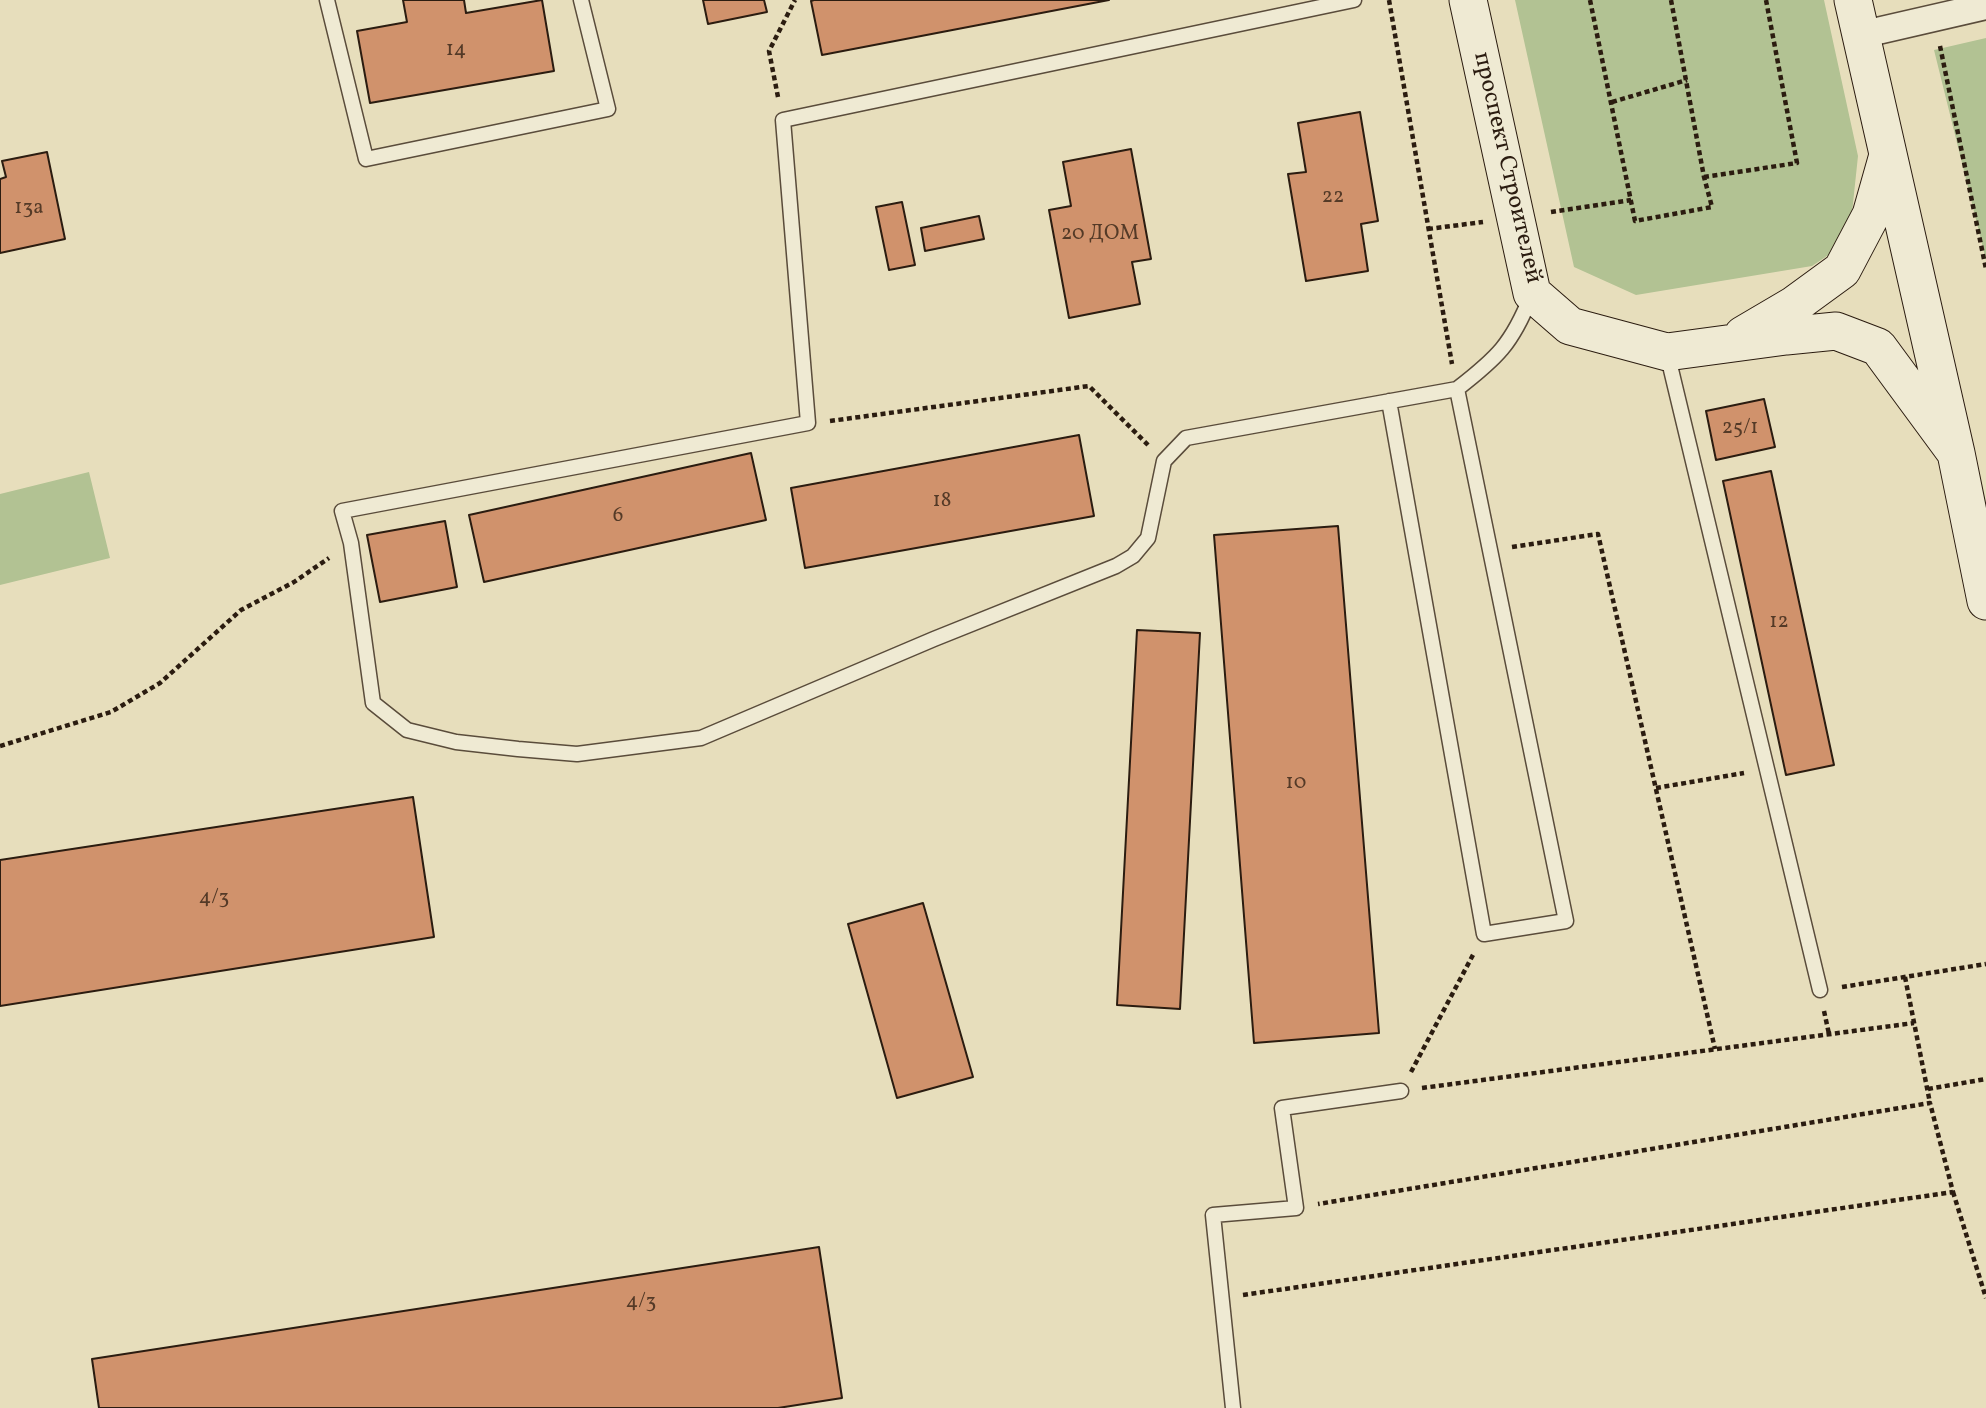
<!DOCTYPE html>
<html>
<head>
<meta charset="utf-8">
<style>
	body { margin:0 }
	canvas { display:block; background:#e7debc }
</style>
</head>
<body>
<canvas width="1986" height="1408"></canvas>
<script>
const ctx = document.querySelector('canvas').getContext('2d');
ctx.lineJoin = 'round';
function fillPath(path, color) { ctx.fillStyle = color; ctx.fill(path, 'evenodd'); }
function trace(path, color, width, dash) { ctx.strokeStyle = color; ctx.lineWidth = width; ctx.lineCap = dash ? 'butt' : 'round'; ctx.setLineDash(dash || []); ctx.stroke(path); }
function label(font, color, halo, rows, align = 'center') {
  ctx.font = font + ' Vollkorn,serif'; ctx.lineWidth = 6; ctx.setLineDash([]); ctx.textBaseline = 'middle'; ctx.strokeStyle = halo; ctx.fillStyle = color; for (const [text, x, y, turn = 0] of rows) {
    ctx.save(); ctx.translate(x, y); ctx.rotate((+turn || 0) * Math.PI / 180); ctx.textAlign = isNaN(turn) ? turn : align; if (halo) ctx.strokeText(text, 0, 0); ctx.fillText(text, 0, 0); ctx.restore();
  }
}
fillPath(new Path2D(`
	M1515 0H1824L1858 156 1851 222 1830 254 1812 266 1636 295 1574 267Z
	M1986 38V260L1934 50Z
	M89 472 110 558 0 585V494Z`), '#b2c293');
const building = new Path2D(`
	M403 0H464L466 13 542 0 554 71 370 103 357 31 407 22Z
	M703 0H764L767 12 708 24Z
	M814 0H1109L822 55 811 1Z
	M1360 112 1378 221 1361 224 1368 271 1306 281 1288 174 1306 172 1298 123Z
	M1131 149 1151 259 1132 262 1140 304 1069 318 1049 210 1071 206 1063 162Z
	M47 152 65 239 0 253V179L6 177 2 161Z
	M902 202 915 265 889 270 876 207Z
	M979 216 984 239 925 251 921 228Z
	M1764 399 1775 447 1716 460 1706 411Z
	M1079 435 1094 516 805 568 791 488Z
	M751 453 766 520 484 582 469 515Z
	M1771 471 1834 765 1786 775 1723 481Z
	M445 521 457 587 380 602 367 535Z
	M1338 526 1379 1033 1254 1043 1214 535Z
	M1137 630 1200 633 1180 1009 1117 1005Z
	M413 797 434 937 0 1006V860Z
	M923 903 973 1077 897 1098 848 924Z
	M819 1247 842 1398 778 1408H99L92 1359Z`);
fillPath(building, '#d0926c');
trace(building, '#2b1c10', 2);
const lane = new Path2D(`
	M327 0 366 159 608 109 581 0
	M1354 0 783 120 808 423 342 511 351 543 373 703 407 730 456 742 518 749 577 754 701 738 934 639 1116 566 1133 556 1148 538 1164 461 1186 438 1457 389C1497 358 1512 344 1531 296
	M1667 353 1820 990
	M1389 401 1484 934 1566 921 1457 389
	M1233 1408 1213 1215 1296 1208 1282 1108 1401 1091`);
const street = new Path2D(`
	M1860 35 1986 6`);
const secondary = new Path2D(`
	M1468 0 1532 293 1570 326 1667 352 1786 336 1836 331 1878 347 1956 453
	M1853 0 1956 453 1986 601
	M1743 335 1794 305 1842 270 1871 215 1888 155`);
trace(lane, '#5a4c3b', 17);
trace(street, '#5a4c3b', 29);
trace(secondary, '#2b1c10', 39);
trace(new Path2D(`
	M1389 0 1452 364
	M1590 0 1635 221 1712 207 1704 177 1671 0
	M1940 46 1986 269
	M778 97 769 51 795 0
	M1612 102 1687 80
	M1704 177 1797 163 1766 0
	M1551 212 1631 200
	M1428 229 1483 222
	M830 421 1089 386 1148 445
	M1512 547 1598 534 1715 1049
	M0 746 111 712 160 683 241 610 294 582 329 558
	M1656 788 1744 773
	M1905 977 1930 1103
	M1842 987 1986 964
	M1824 1011 1829 1034
	M1411 1072 1474 953
	M1422 1088 1914 1023
	M1928 1089 1986 1079
	M1953 1192 1986 1298
	M1243 1295 1953 1192 1930 1103 1318 1204`), '#2b1c10', 4.5, [5, 3.5]);
trace(lane, '#efead3', 14);
trace(street, '#efead3', 26);
trace(secondary, '#efead3', 37);
label('21px', '#543a27', null, [
	["14",456,51],
	["22",1333,198],
	["13а",29,209],
	["20 ДОМ",1100,235],
	["25/1",1740,429],
	["18",942,502],
	["6",618,517],
	["12",1779,623],
	["10",1296,784],
	["4/3",214,899],
	["4/3",641,1303]
]);
label('24px', '#2b1c10', '#efead3', [
	["проспект Строителей",1506,168,77]
]);
</script>
</body>
</html>
